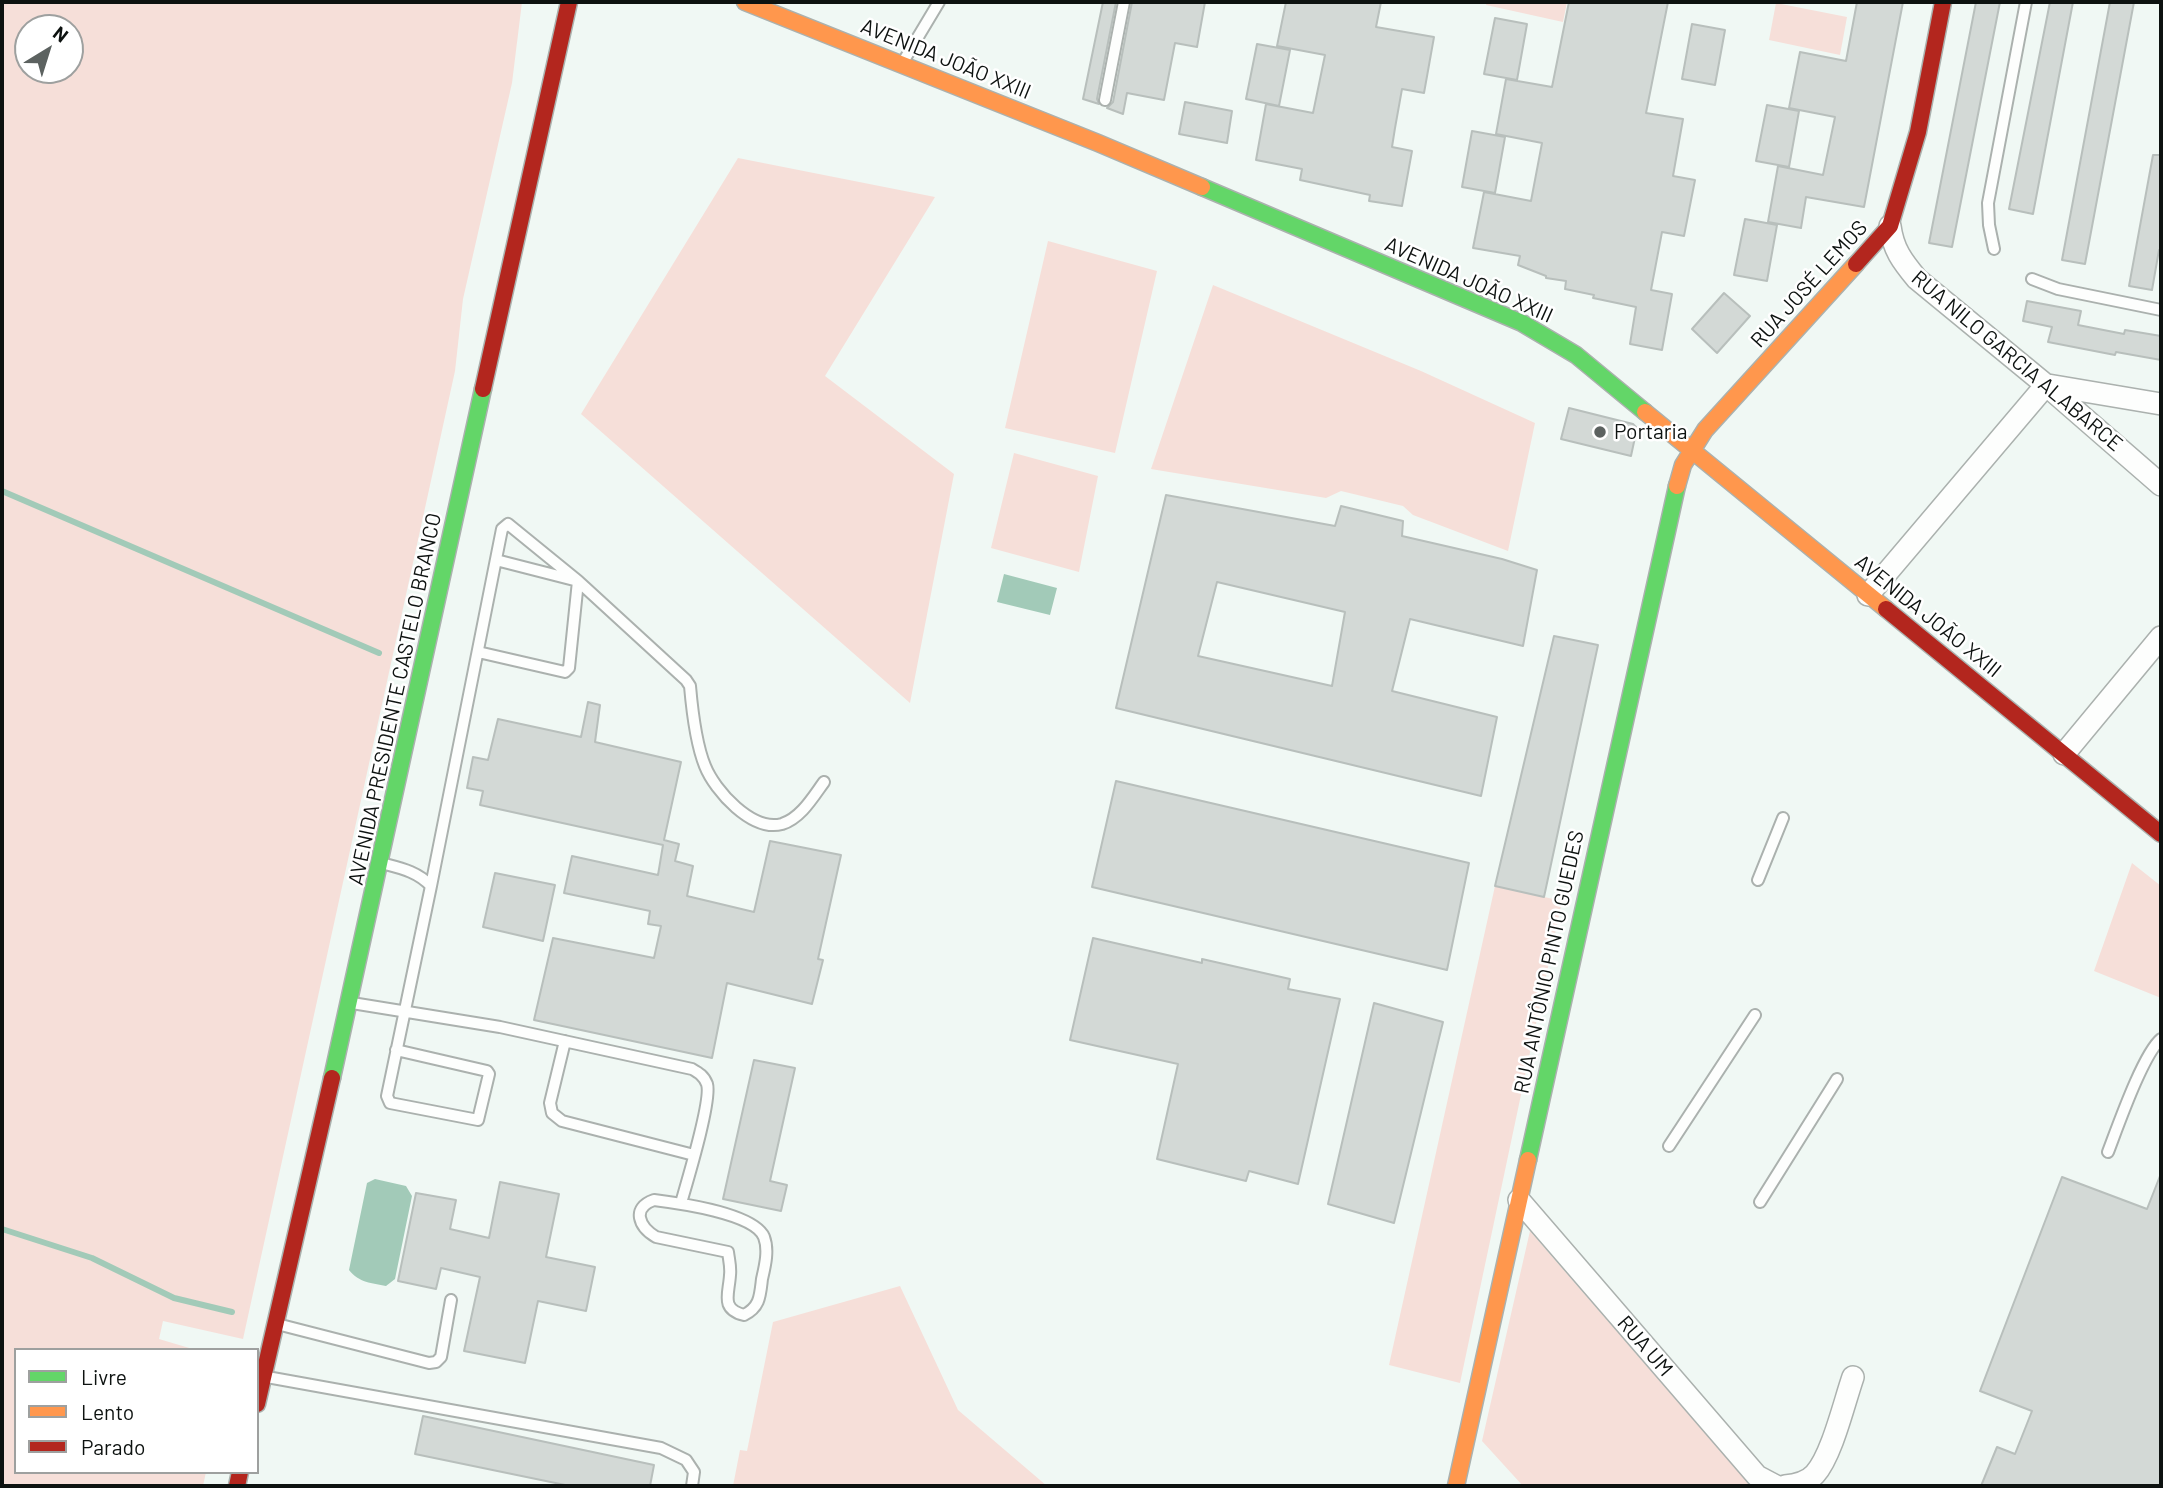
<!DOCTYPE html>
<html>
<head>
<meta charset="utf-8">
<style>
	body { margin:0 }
	#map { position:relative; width:2163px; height:1488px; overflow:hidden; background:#f0f8f4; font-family:Barlow,sans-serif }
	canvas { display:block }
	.frame { position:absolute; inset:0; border:4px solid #0d1210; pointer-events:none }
	.legend { position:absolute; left:14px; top:1348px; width:245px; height:126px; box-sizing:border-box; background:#fff; border:2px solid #9ea09f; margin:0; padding:9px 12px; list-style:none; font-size:21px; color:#0d1210 }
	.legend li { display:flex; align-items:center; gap:14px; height:35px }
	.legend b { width:35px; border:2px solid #9ea09f }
	.north { position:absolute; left:14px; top:14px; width:70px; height:70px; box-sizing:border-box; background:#fff; border:2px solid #9ea09f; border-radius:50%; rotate:38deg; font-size:19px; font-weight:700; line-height:28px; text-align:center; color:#0d1210 }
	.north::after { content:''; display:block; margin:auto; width:24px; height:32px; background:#5c6260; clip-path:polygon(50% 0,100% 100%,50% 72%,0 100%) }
</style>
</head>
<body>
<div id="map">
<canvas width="2163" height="1488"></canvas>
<div class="frame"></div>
<ul class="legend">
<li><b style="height:9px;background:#63d668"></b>Livre</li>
<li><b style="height:9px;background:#ff974d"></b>Lento</li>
<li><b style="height:9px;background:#b3261e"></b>Parado</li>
</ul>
<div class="north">N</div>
</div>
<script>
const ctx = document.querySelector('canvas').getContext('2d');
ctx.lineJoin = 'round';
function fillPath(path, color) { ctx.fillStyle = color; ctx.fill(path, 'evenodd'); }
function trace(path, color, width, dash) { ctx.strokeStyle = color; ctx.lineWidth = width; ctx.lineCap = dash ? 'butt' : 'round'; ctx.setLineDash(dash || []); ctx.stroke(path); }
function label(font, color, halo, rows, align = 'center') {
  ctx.font = font + ' Barlow,sans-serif'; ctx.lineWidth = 5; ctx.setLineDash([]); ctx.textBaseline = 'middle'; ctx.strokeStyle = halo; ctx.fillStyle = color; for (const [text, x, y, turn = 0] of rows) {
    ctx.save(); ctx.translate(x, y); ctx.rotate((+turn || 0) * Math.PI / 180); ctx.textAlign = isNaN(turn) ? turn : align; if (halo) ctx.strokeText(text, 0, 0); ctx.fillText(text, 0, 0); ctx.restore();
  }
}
fillPath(new Path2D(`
	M2 2H522L512 83 463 299 455 371 243 1339 163 1321 159 1339 196 1350H16V1472H206L203 1486H2ZM28 28H70V70H28Z
	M1487 2H1567L1563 22 1486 5Z
	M1776 3 1847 17 1840 55 1769 40Z
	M738 158 935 197 825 376 954 474 910 703 581 414Z
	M1048 241 1157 271 1115 453 1005 428Z
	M1213 285 1421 371 1535 423 1508 551 1413 515 1403 506 1341 491 1326 498 1151 469Z
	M1014 453 1098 476 1079 572 991 548Z
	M2132 863 2161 886V998L2094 971Z
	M1495 886 1562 901 1460 1383 1389 1365Z
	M1530 1231 1748 1483 1751 1486H1523L1482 1441Z
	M900 1286 958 1410 1047 1486H733L740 1450 747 1451 773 1322Z`), '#f6dfd9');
fillPath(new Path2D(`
	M1004 574 1057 588 1050 615 997 602Z
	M375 1179 406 1186 412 1196 395 1279 386 1286C372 1283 359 1283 349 1270L367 1183Z`), '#a2cab8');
trace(new Path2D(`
	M2 491 379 653
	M2 1229 92 1258 174 1298 232 1312`), '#a2cab8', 6);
const building = new Path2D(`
	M1103 2H1116L1097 99 1099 104 1083 99Z
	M1132 2H1205L1197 47 1175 43 1164 100 1127 93 1123 114 1107 108 1113 102Z
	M1286 2H1381L1376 27 1434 37 1424 93 1402 89 1395 128 1392 147 1412 151 1402 206 1369 201 1370 195 1300 180 1302 169 1256 160 1266 104 1313 113 1325 55 1277 46Z
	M1569 2H1668L1646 113 1683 119 1673 176 1695 180 1684 236 1662 232 1651 290 1672 294 1662 350 1630 344 1636 307 1593 298 1594 295 1565 289 1566 281 1546 278V276L1518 265 1520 256 1473 248 1484 192 1531 201 1542 143 1496 134 1506 79 1552 87Z
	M1857 2H1903L1864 207 1806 197 1801 228 1768 222 1778 166 1823 175 1835 117 1789 108 1800 52 1846 61Z
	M1976 2H2000L1952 247 1929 243Z
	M2050 2H2073L2033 214 2009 209Z
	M2110 2H2134L2085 264 2062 260Z
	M1495 18 1527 24 1517 80 1484 74Z
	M1692 24 1725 30 1715 85 1682 79Z
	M1257 44 1290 50 1279 106 1246 99Z
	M1185 102 1232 111 1227 143 1179 134Z
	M1767 105 1799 111 1789 167 1756 161Z
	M1472 131 1505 137 1495 193 1462 187Z
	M2153 155H2161V251L2159 250 2152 290 2129 286Z
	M1745 219 1777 225 1767 281 1734 275Z
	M1724 293 1750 316 1717 353 1692 329Z
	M2027 301 2081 311 2078 325 2124 334 2125 330 2161 336V360L2116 352 2115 355 2048 342 2052 327 2023 321Z
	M1569 408 1633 424 1637 428 1631 456 1561 439Z
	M1166 495 1335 526 1341 506 1403 521 1402 536 1502 559 1537 570 1523 646 1410 619 1392 691 1497 717 1481 796 1116 708ZM1217 582 1345 612 1332 686 1198 656Z
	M1554 636 1598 645 1544 897 1495 886Z
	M588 702 600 705 595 742 681 762 664 840 679 844 675 861 693 866 687 896 754 912 770 841 841 855 818 959 823 960 812 1004 727 983 712 1058 534 1020 553 938 654 958 661 926 648 924 650 911 564 893 572 856 658 875 663 845 480 805 483 791 467 788 473 757 488 760 498 719 581 737Z
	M1116 781 1469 863 1447 970 1092 887Z
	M495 873 555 885 543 941 483 927Z
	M1093 938 1202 963V959L1290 979 1288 989 1340 999 1298 1184 1249 1171 1246 1181 1157 1159 1178 1064 1070 1040Z
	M1374 1003 1443 1022 1394 1223 1328 1204Z
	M754 1060 795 1068 770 1181 787 1185 781 1211 723 1199Z
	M2160 1176 2161 1486H1981L1997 1447 2015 1454 2032 1411 1980 1391 2062 1177 2147 1209Z
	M500 1182 559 1194 546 1257 595 1267 586 1311 538 1301 525 1363 464 1351 480 1277 441 1268 436 1289 398 1281 416 1193 456 1200 450 1229 489 1238Z
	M423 1416 654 1465 650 1486H570L415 1454Z`);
fillPath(building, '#d3d9d6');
trace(building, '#b8bfbc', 2);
const lane = new Path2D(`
	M903 62 939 2
	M1105 100 1124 2
	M1994 249 1989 225 1988 203 2026 2
	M2032 279 2058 289 2161 310
	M478 652 565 672 569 668 578 581 496 560
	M381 863C400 868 417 871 431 886L387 1096 390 1103 478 1120 489 1074 487 1071 396 1050
	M1758 880 1783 818
	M431 886 502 529 508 524 578 581 686 680 690 686C692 709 696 744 705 766 715 791 752 832 782 824 801 818 813 797 824 782
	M352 1003 500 1027 692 1069C699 1073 704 1076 707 1084 712 1100 687 1182 681 1203
	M565 1041 550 1103 552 1113 562 1121 694 1155
	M1669 1146 1755 1015
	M2108 1152C2118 1126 2143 1054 2161 1039
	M654 1200C678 1203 754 1213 764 1237 769 1250 765 1266 762 1279 760 1296 760 1307 744 1315 720 1309 729 1294 730 1275 731 1267 729 1260 728 1252L656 1237C639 1227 631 1208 654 1200Z
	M1760 1202 1837 1079
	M277 1324 429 1363 436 1362 441 1357 451 1300
	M267 1377 661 1448 686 1460 694 1472 692 1486`);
const street = new Path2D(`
	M1890 226C1893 249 1902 261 1917 279L2046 385 2161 485
	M2048 385 2161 404
	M1868 595 2046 385
	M2064 754 2161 637
	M1519 1200 1757 1476 1776 1486
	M1785 1486C1796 1485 1807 1483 1815 1474 1832 1455 1844 1403 1853 1377`);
const fast = new Path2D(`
	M1202 187 1522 323 1576 355 1645 412
	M332 1078 483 389
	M1528 1160 1677 486`);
const slow = new Path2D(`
	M745 2 1098 143 1202 187
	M1645 412 1886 609
	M1677 486 1683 465 1705 430 1856 264
	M1456 1486 1528 1160`);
const jam = new Path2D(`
	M1856 264 1890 226 1918 132 1943 2
	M483 389 569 2
	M1886 609 2161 834
	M257 1404 332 1078
	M237 1486 240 1472`);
trace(lane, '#abb1ae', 14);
trace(street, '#abb1ae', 24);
trace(fast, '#abb1ae', 19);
trace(slow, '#abb1ae', 19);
trace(jam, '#abb1ae', 19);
trace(lane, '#fdfefd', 10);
trace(street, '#fdfefd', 21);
trace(fast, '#63d668', 16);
trace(slow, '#ff974d', 16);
trace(jam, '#b3261e', 16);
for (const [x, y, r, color] of [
	[1600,432,7,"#5c6260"]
]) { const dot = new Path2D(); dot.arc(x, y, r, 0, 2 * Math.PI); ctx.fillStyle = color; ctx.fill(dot); trace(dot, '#fff', 2.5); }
label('21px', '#0d1210', '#fff', [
	["AVENIDA JOÃO XXIII",946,59,22],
	["AVENIDA JOÃO XXIII",1469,280,24],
	["RUA JOSÉ LEMOS",1809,284,-48],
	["RUA NILO GARCIA ALABARCE",2017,361,40],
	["AVENIDA JOÃO XXIII",1928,616,39],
	["AVENIDA PRESIDENTE CASTELO BRANCO",395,699,-78],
	["RUA ANTÔNIO PINTO GUEDES",1549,962,-78],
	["RUA UM",1645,1346,49]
]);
label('21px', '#0d1210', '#fff', [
	["Portaria",1614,432]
], 'left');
</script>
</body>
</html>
